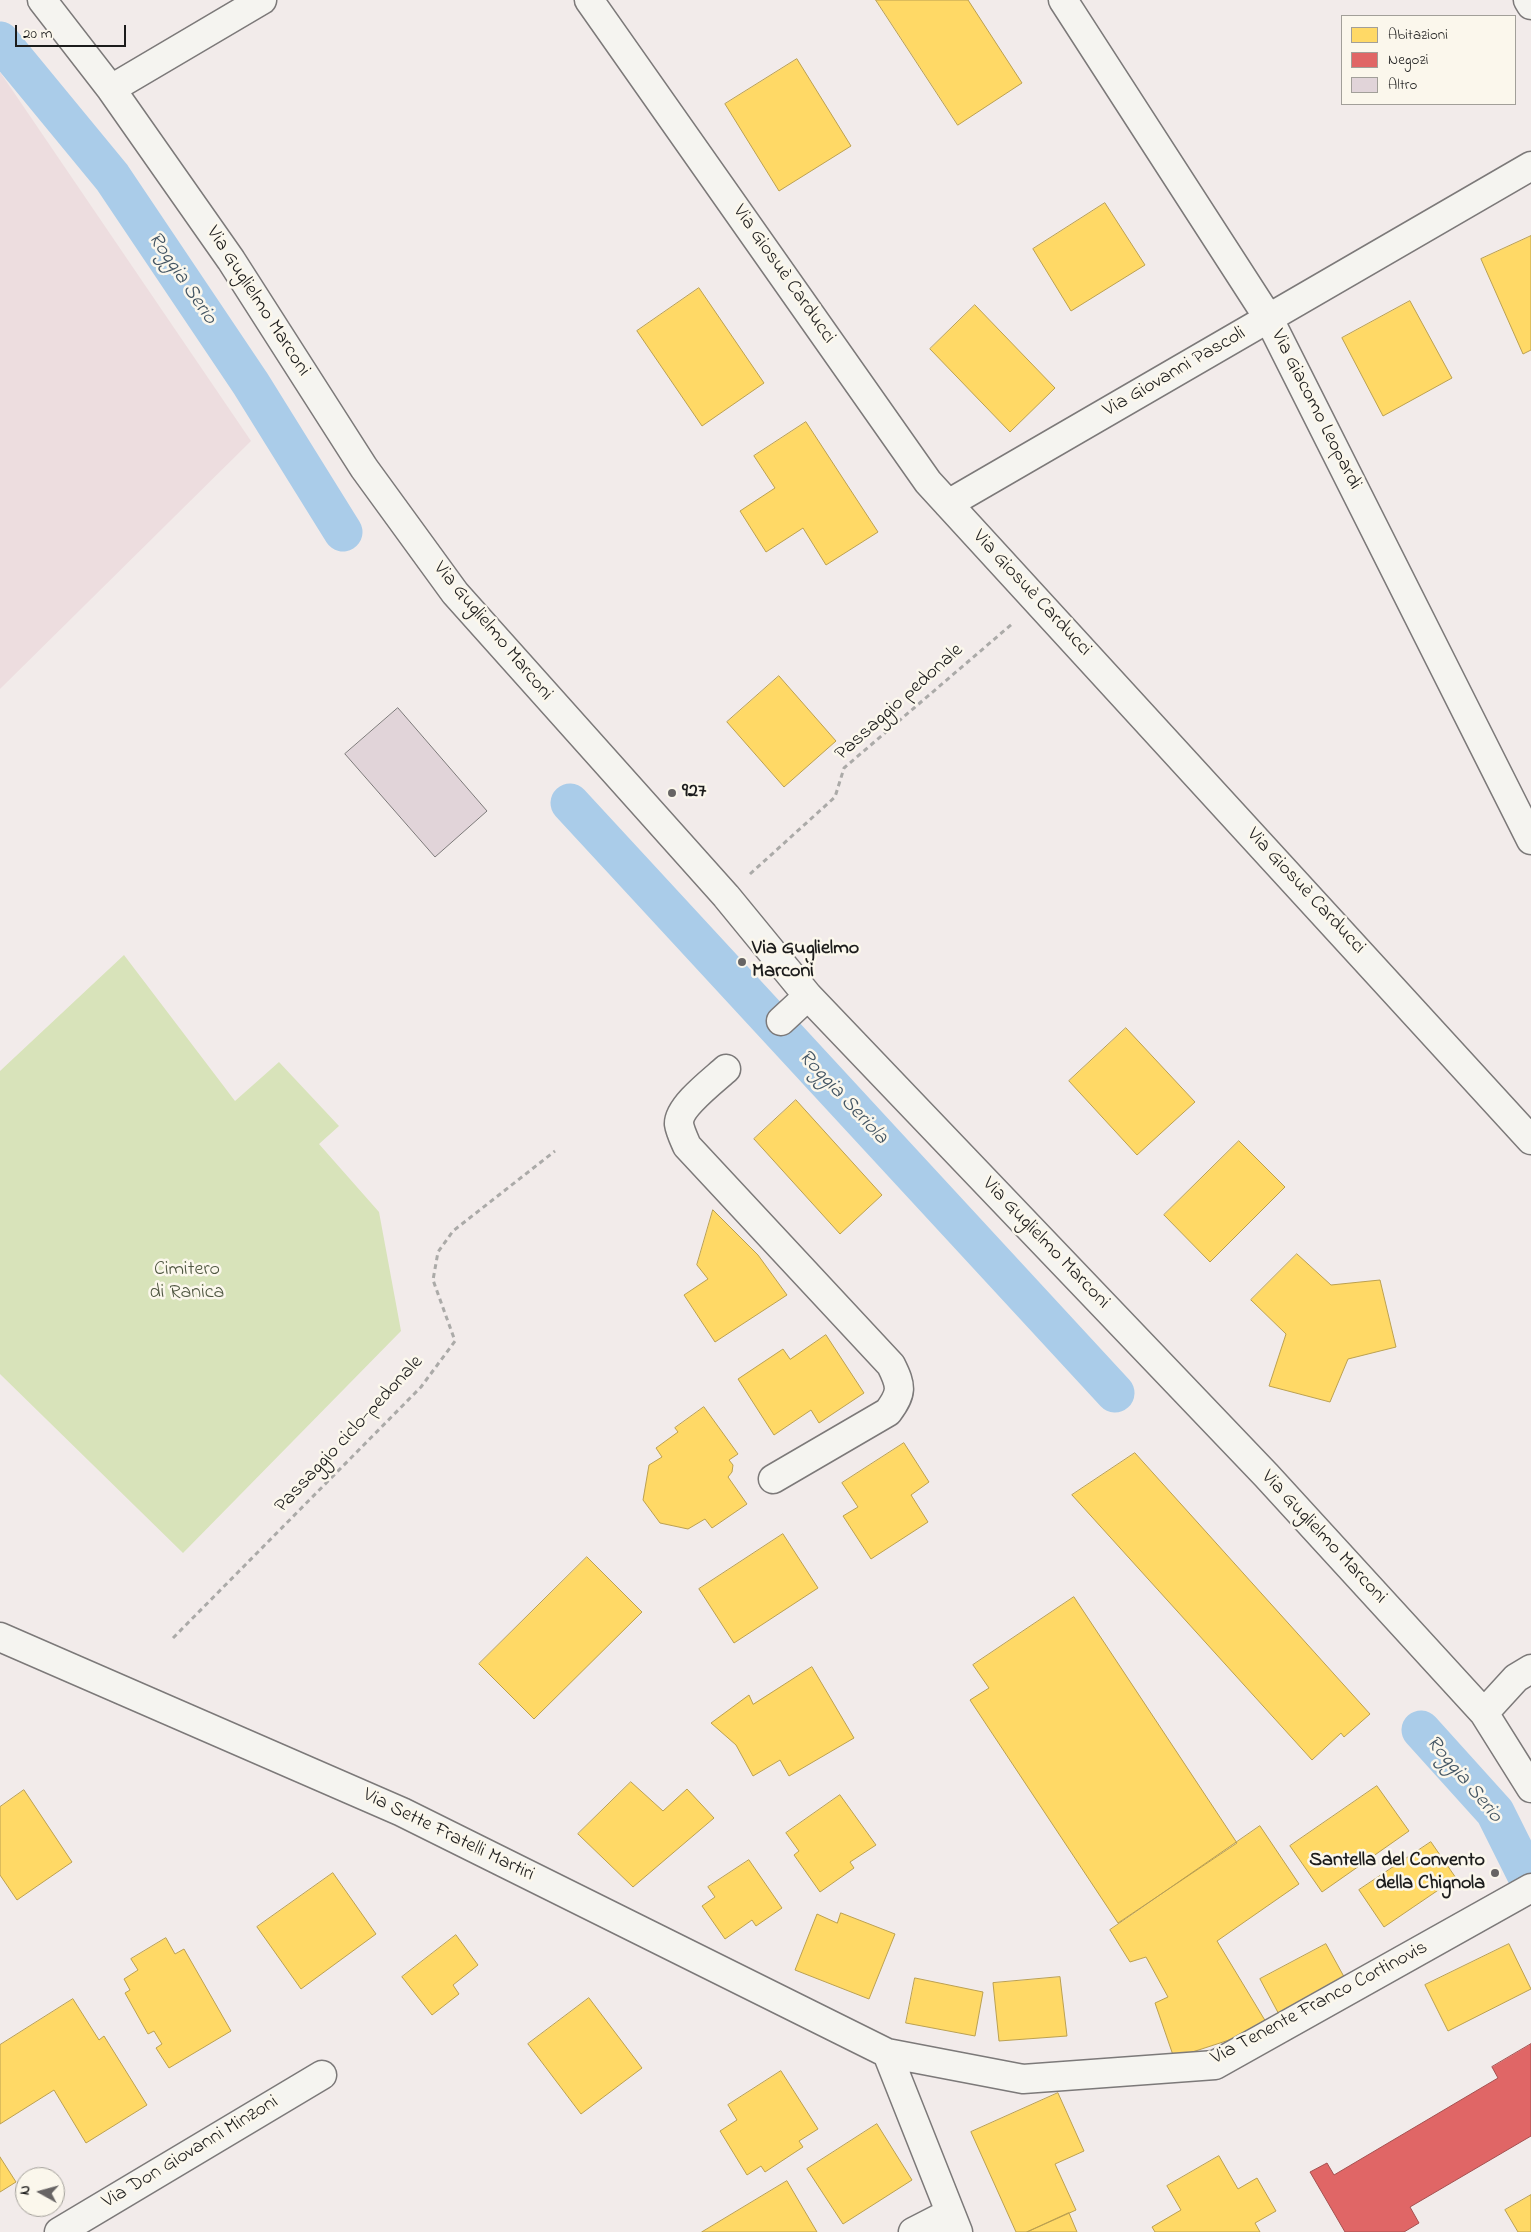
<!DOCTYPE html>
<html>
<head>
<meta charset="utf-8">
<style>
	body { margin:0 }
	#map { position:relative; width:1531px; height:2232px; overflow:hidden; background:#f2ebea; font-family:"Indie Flower",sans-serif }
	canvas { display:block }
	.legend { position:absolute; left:1341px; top:15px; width:175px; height:90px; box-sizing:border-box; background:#fbf7ec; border:1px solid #a29f99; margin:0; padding:6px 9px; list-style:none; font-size:15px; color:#1c1c1c }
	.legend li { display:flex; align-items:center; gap:10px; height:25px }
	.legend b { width:25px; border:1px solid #a29f99 }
	.north { position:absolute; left:15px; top:2167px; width:50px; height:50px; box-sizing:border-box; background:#fbf7ec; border:1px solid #a29f99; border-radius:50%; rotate:277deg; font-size:14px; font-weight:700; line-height:20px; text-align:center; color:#1c1c1c }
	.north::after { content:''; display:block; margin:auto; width:18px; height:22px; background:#676464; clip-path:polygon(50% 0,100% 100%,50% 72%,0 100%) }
	.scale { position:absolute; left:15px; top:25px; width:111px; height:22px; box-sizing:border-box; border:2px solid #1c1c1c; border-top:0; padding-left:6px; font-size:15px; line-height:18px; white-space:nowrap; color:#1c1c1c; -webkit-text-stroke:4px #fbf7ec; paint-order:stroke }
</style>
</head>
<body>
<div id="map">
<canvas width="1531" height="2232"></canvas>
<ul class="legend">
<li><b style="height:14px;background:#ffd966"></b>Abitazioni</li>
<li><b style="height:14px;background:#e06666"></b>Negozi</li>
<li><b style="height:14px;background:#e1d4d9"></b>Altro</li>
</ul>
<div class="north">N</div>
<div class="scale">20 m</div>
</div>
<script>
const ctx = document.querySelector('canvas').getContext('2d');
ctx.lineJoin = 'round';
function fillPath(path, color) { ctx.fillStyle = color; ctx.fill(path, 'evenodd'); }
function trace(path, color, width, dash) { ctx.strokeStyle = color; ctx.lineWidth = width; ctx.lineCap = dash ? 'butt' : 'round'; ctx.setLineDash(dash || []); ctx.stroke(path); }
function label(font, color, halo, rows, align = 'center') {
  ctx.font = font + ' "Indie Flower",sans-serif'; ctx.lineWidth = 5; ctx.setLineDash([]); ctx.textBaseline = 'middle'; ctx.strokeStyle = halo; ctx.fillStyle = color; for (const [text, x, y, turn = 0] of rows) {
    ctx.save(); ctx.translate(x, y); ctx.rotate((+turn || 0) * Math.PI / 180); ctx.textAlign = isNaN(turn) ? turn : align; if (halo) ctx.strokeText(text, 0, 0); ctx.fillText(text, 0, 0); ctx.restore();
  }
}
fillPath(new Path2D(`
	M0 72 251 441 0 689Z`), '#eddddf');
fillPath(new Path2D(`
	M124 955 235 1101 279 1062 339 1126 319 1144 379 1212 401 1331 183 1553 0 1374V1071Z`), '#d8e3ba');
const homes = new Path2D(`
	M876 0H968L1022 83 958 125Z
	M797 59 851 146 779 191 725 104Z
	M1105 203 1145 265 1071 311 1033 249Z
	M1531 236V350L1523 354 1481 259Z
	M699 288 764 383 702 426 637 331Z
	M1410 301 1452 378 1383 416 1342 338Z
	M975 305 1055 388 1010 432 930 349Z
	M806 422 878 532 826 565 803 528 766 552 740 511 775 488 754 456Z
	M779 676 836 741 784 787 727 722Z
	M1126 1028 1195 1102 1137 1155 1069 1081Z
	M796 1100 882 1195 840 1234 754 1139Z
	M1239 1141 1285 1187 1210 1262 1164 1215Z
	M713 1210 758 1255 787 1295 715 1342 684 1295 708 1279 697 1265Z
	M1297 1254 1331 1285 1380 1280 1396 1347 1348 1359 1330 1402 1269 1386 1286 1334 1251 1300Z
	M826 1335 864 1393 819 1423 811 1410 774 1435 738 1379 783 1349 790 1359Z
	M704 1407 738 1454 729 1460 733 1465 732 1472 728 1477 747 1504 712 1528 705 1519 688 1529 660 1523 643 1500 649 1465 662 1457 656 1448 678 1432 675 1428Z
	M904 1443 929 1482 911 1495 928 1522 871 1559 843 1516 858 1507 842 1483Z
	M1135 1453 1370 1714 1344 1737 1341 1733 1312 1760 1072 1495Z
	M783 1534 818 1588 734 1643 699 1589Z
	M587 1557 642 1612 534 1719 479 1664Z
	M1074 1597 1237 1843 1118 1923 970 1700 989 1688 973 1665Z
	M812 1667 854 1738 789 1776 780 1760 753 1776 736 1745 711 1723 749 1695 753 1704Z
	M631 1782 663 1811 687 1789 714 1818 633 1887 578 1834Z
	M1377 1786 1409 1831 1322 1892 1290 1846Z
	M24 1790 72 1862 17 1900 0 1875V1807Z
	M840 1795 876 1845 850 1862 854 1868 820 1892 794 1855 799 1851 786 1833Z
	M1260 1826 1299 1884 1217 1941 1269 2027 1174 2058 1155 2003 1168 1997 1146 1957 1130 1962 1110 1930Z
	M1431 1842 1456 1878 1384 1927 1359 1890Z
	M749 1860 782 1908 756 1926 752 1920 725 1939 702 1906 715 1897 708 1887Z
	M333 1873 376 1934 301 1989 257 1927Z
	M841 1913 895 1934 869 1999 795 1970 817 1914 837 1923Z
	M456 1935 478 1965 453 1985 459 1994 432 2015 402 1977Z
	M166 1938 175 1954 184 1949 231 2031 169 2068 156 2048 162 2044 154 2031 148 2034 125 1993 130 1990 124 1979 138 1970 131 1959Z
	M1326 1944 1348 1984 1282 2020 1260 1979Z
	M1509 1944 1531 1989 1448 2031 1425 1985Z
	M1060 1977 1067 2036 999 2041 993 1983Z
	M915 1978 983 1992 975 2036 906 2023Z
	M589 1998 642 2068 581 2114 528 2044Z
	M73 1999 99 2040 104 2036 147 2105 86 2143 54 2090 0 2124V2045Z
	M781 2071 818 2129 799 2141 803 2147 765 2172 761 2166 747 2175 720 2131 737 2120 728 2105Z
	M1058 2093 1084 2151 1055 2164 1076 2210 1027 2232H1016L971 2132Z
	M877 2124 912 2180 843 2224 807 2169Z
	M1219 2156 1238 2189 1257 2178 1276 2211 1255 2223 1260 2232H1155L1152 2227 1181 2210 1167 2186Z
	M0 2157 16 2182 0 2192Z
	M787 2181 817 2232H702Z
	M1531 2195V2232H1518L1505 2210Z
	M1069 2213 1077 2232H1027Z`);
fillPath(homes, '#ffd966');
trace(homes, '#bba050', 1);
const shops = new Path2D(`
	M1531 2044V2136L1410 2207 1419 2223 1404 2232H1345L1310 2172 1327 2163 1334 2175 1498 2078 1492 2067Z`);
fillPath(shops, '#e06666');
trace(shops, '#a55050', 1);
trace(new Path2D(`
	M0 41 112 177 251 384 343 532
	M570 803 1115 1393
	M1421 1730 1495 1812 1531 1884`), '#aacce9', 39);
const building = new Path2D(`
	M398 708 487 811 435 857 345 754Z`);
fillPath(building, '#e1d4d9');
trace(building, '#7c7979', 1);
const minor = new Path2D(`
	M42 0 111 89 231 260 364 468 455 593 726 896 808 996 1266 1475 1484 1713 1531 1788
	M589 0 928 482 1531 1140
	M1063 0 1269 319 1531 840
	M1528 0 1531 5
	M111 89 262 0
	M948 504 1531 166
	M781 1021 808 996
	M726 1069C714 1080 678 1107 679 1124 680 1131 684 1139 687 1146L891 1365C902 1387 902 1393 888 1412L773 1479
	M0 1637 402 1812 887 2053 1023 2079 1215 2065 1531 1888
	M1484 1713 1516 1678 1531 1669
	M887 2053 958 2232
	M59 2232 322 2075
	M913 2232 950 2213`);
trace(minor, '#7c7979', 31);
trace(new Path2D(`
	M750 874 835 797 844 768 1012 624
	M173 1638 421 1387 455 1341 433 1280 438 1252 453 1231 555 1151`), '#abaaa8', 3, [5, 4]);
trace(minor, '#f5f4f0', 28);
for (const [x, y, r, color] of [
	[672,793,5,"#676464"],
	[742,962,5,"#676464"],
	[1495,1873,5,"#676464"]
]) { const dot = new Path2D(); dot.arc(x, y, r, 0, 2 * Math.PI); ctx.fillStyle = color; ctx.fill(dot); trace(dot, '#fbf7ec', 2); }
label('20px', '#1c1c1c', '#fbf7ec', [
	["Via Giosuè Carducci",783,275,55],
	["Via Guglielmo Marconi",257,302,57],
	["Via Giovanni Pascoli",1175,373,-30],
	["Via Giacomo Leopardi",1315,410,63],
	["Via Giosuè Carducci",1031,594,47],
	["Via Guglielmo Marconi",492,632,50],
	["Passaggio pedonale",900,703,-42],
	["Via Giosuè Carducci",1305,892,47],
	["Via Guglielmo Marconi",1045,1244,46],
	["Passaggio ciclo-pedonale",350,1435,-47],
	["Via Guglielmo Marconi",1323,1538,47],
	["Via Sette Fratelli Martiri",448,1836,26],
	["Via Tenente Franco Cortinovis",1320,2004,-28],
	["Via Don Giovanni Minzoni",191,2153,-31]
]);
label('bold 20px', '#1c1c1c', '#fbf7ec', [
	["927",682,793],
	["Via Guglielmo",752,950],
	["Marconi",752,973],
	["Santella del Convento",1485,1862,"right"],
	["della Chignola",1485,1885,"right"]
], 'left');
label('20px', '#4e5640', '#fbf7ec', [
	["Cimitero",187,1271],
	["di Ranica",187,1294]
]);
label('italic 21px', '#435563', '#fbf7ec', [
	["Roggia Serio",181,279,56],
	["Roggia Seriola",842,1098,47],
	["Roggia Serio",1463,1780,50]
]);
</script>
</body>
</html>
